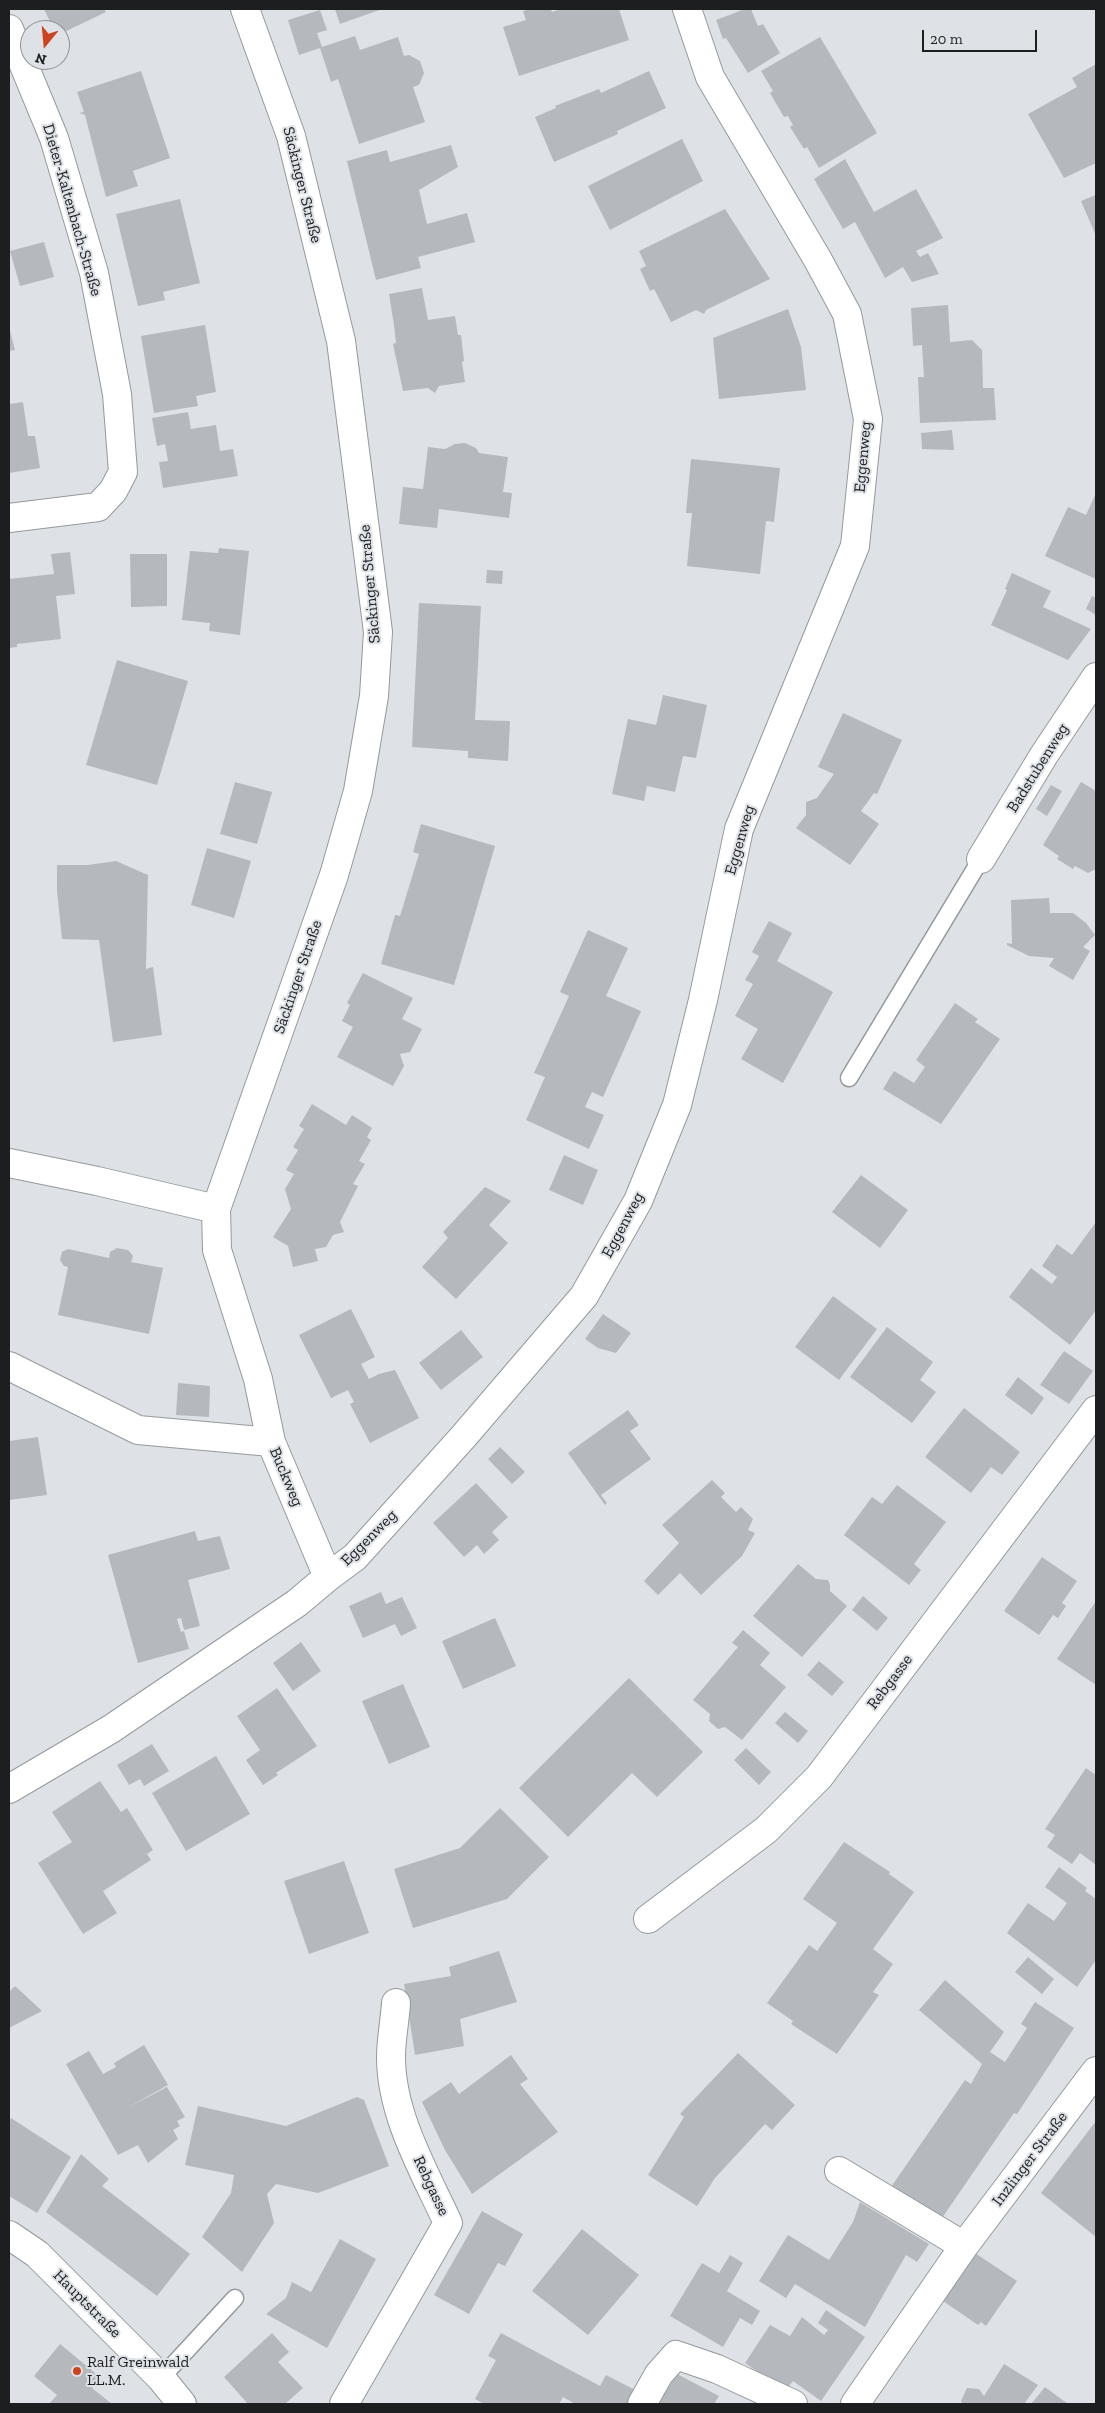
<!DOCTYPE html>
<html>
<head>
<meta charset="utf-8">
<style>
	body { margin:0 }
	#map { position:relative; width:1105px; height:2413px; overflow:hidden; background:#dee2e6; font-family:"Zilla Slab",serif }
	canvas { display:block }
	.frame { position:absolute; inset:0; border:10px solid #1c1e20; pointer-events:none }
	.north { position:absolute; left:20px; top:20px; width:50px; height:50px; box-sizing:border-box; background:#dee2e6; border:1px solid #909497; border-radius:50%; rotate:197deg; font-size:14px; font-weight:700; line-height:20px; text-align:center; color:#1c1e20 }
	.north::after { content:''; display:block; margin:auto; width:18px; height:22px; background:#cc4320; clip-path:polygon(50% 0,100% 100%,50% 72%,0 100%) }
	.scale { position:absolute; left:922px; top:30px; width:115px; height:22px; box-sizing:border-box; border:2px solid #1c1e20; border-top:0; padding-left:6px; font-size:15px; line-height:18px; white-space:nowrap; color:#1c1e20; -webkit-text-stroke:4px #dee2e6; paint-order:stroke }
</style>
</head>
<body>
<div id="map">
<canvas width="1105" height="2413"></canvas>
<div class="frame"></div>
<div class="north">N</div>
<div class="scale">20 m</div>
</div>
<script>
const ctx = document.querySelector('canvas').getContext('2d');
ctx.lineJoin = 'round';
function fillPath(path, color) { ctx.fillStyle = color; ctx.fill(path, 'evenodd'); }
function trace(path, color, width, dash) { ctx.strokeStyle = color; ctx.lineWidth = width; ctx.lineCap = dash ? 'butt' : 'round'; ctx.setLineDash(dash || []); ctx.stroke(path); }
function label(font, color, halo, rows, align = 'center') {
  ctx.font = font + ' "Zilla Slab",serif'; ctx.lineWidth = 4; ctx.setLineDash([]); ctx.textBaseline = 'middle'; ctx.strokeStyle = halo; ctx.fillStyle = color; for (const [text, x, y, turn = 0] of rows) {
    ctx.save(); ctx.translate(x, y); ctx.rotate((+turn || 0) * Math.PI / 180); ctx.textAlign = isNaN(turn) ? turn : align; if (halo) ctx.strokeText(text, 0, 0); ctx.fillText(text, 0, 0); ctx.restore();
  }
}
fillPath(new Path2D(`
	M44 9H104L106 12 60 34V30H54Z
	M335 9H382L340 24Z
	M530 9H551L552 12 561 9H619L629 40 519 76 503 27 526 20 523 11Z
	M745 9H751L758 26 763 24 780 53 748 73 726 38 723 39 716 20Z
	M320 10 327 30 317 33 322 47 355 36 360 50 398 37 404 56 409 55 420 61 424 73 419 85 413 87 425 122 359 144 338 79 331 82 320 48 299 55 288 20Z
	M820 37 877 133 819 168 807 147 804 149 790 127 793 125 788 116 784 117 770 93 773 91 761 71Z
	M1096 64V163L1064 178 1028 114 1077 87 1072 78Z
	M141 71 170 158 133 171 138 186 106 197 85 115 79 113 84 112 77 92Z
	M649 71 666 108 617 131 618 134 554 162 535 117 556 108 555 106 599 89 601 93Z
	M682 139 703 181 610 230 588 186Z
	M451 145 458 167 419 190 427 224 467 213 475 242 418 257 421 268 376 280 347 161 387 150 390 162Z
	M845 159 874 212 916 189 943 238 916 251 920 257 928 253 939 274 912 282 903 267 885 278 855 222 843 229 814 179Z
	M1096 195V236L1081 201Z
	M180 199 200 283 163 292 165 300 138 306 116 214Z
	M725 209 770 279 706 310 704 314 696 310 671 322 654 289 650 291 640 269 646 266 639 251Z
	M44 242 54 277 20 286 10 251Z
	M422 288 428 320 455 316 458 335H461L464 361 462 362 465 382 439 386 435 393 428 388 403 391 393 344 396 343 394 325 389 294Z
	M948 305 950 342 972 340 982 350 983 388H994L996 420 920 423 918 377H924L922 345 913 346 911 308Z
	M788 309 801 347 806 390 719 399 713 338Z
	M205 325 216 392 196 396 198 406 154 413 141 336Z
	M9 327 15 350 9 351Z
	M23 402 28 436H35L40 468 9 473V404Z
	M188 412 191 429 216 425 220 451 233 449 238 476 163 488 159 462 168 461 165 444 157 446 152 418Z
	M952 430 954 450 922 449 921 433Z
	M465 443 476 448 479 453 508 457 503 492 512 493 509 518 439 509 437 528 399 524 403 487 423 489 428 447 445 449 455 444Z
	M691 459 780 468 774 522 766 521 760 574 687 566 692 513H686Z
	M1096 493V579L1045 556 1068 507 1086 515Z
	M219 548 249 551 240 635 209 631 210 623 182 620 190 551 218 553Z
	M70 552 75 594 56 596 61 639 17 644V647L9 648V579L54 574 51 554Z
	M130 554H167V606L131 607Z
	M487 570 503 571 502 584 486 583Z
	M1012 573 1051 591 1043 607 1091 629 1068 660 991 625 1007 590 1005 589Z
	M1092 596 1096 598V615L1086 609Z
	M419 603 481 606 475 720 510 721 508 761 468 758V751L412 747Z
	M117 660 188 681 157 785 86 765Z
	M663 695 707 705 696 758 683 756 675 792 647 786 644 801 612 794 628 719 656 725Z
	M843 713 902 740 877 794 874 793 861 811 879 824 850 865 796 828 806 815V802L817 798 834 774 818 767Z
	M235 782 272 792 257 844 220 834Z
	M1081 782 1096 791V869L1088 873 1075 866 1073 869 1057 859 1059 856 1043 845Z
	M1051 785 1062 791 1047 816 1036 809Z
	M421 824 495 846 454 985 381 964 395 915 400 916 419 854 413 852Z
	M207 848 251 861 234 918 191 905Z
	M116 861 148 875 146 969 153 967 162 1035 113 1042 99 940 62 939 57 891V865H88Z
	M1049 898 1050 913H1073L1086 923 1095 935 1083 947 1090 951 1073 980 1049 966 1054 958 1029 956 1007 945V943L1012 944 1011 900Z
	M769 921 792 933 777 961 833 992 783 1083 741 1059 758 1029 735 1016 753 984 745 980 759 956 752 952Z
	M588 930 628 948 606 996 641 1011 603 1097 592 1092 585 1107 604 1115 589 1149 526 1120 545 1077 534 1073 569 996 560 992Z
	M363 973 413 998 402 1019 422 1029 410 1052 400 1054 404 1066 393 1086 337 1057 353 1027 342 1021 350 1005 347 1003Z
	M955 1003 978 1019 975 1022 1000 1039 941 1124 883 1089 894 1071 914 1083 925 1067 916 1060Z
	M312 1104 346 1125 352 1115 372 1128 367 1137 371 1140 359 1161 365 1164 353 1184 358 1186 340 1222 344 1232 333 1235 326 1247 315 1249 318 1261 293 1267 288 1246 273 1237 291 1209 285 1189 294 1174 286 1170 298 1150 293 1147 304 1129 299 1126Z
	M564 1155 598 1170 583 1205 549 1190Z
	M861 1175 908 1210 880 1248 832 1212Z
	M485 1187 511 1201 489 1225 508 1243 456 1299 422 1267 448 1238 443 1232Z
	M1096 1222V1310L1070 1345 1009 1297 1031 1268 1052 1284 1057 1277 1042 1266 1057 1244 1072 1255Z
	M117 1248 128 1250 133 1256 131 1262 163 1268 149 1334 58 1315 68 1267 64 1266 60 1260 62 1252 68 1249 109 1258 110 1252Z
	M833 1296 877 1329 839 1380 795 1347Z
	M351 1309 375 1357 361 1364 369 1379 379 1374 395 1370 419 1418 370 1443 350 1404 354 1402 348 1390 331 1398 299 1335Z
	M603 1314 631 1333 616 1353 598 1348 585 1339Z
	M887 1327 933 1362 920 1380 936 1392 912 1423 850 1377Z
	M461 1330 483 1357 441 1390 419 1363Z
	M1064 1351 1093 1371 1069 1404 1040 1385Z
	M1018 1377 1044 1398 1032 1415 1005 1395Z
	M178 1383 210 1386 209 1417 176 1415Z
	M964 1408 1020 1452 1002 1475 991 1467 971 1493 925 1457Z
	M628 1410 639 1425 630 1431 651 1459 601 1495 607 1503 605 1505 568 1453Z
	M38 1437 47 1495 9 1500V1441Z
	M500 1447 525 1472 512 1484 488 1459Z
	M712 1480 725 1493 721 1497 736 1512 741 1507 753 1519 748 1530 755 1533 742 1556 701 1595 680 1573 658 1595 644 1581 679 1543 662 1525Z
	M476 1483 508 1517 492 1532 499 1540 484 1554 477 1545 464 1557 433 1523Z
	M897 1485 946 1522 914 1564 921 1570 909 1585 844 1535 872 1497 882 1504Z
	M195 1531 198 1541 220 1536 230 1569 188 1580 200 1626 184 1630 181 1618 177 1619 181 1632 184 1631 189 1649 138 1663 108 1555Z
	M1042 1557 1077 1581 1062 1603 1066 1606 1058 1618 1053 1615 1039 1635 1004 1611Z
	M798 1564 816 1579 828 1580 830 1585V1591L847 1606 802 1657 753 1616Z
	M381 1592 386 1604 402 1597 417 1628 401 1636 395 1624 363 1638 349 1606Z
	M863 1596 888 1618 877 1631 852 1610Z
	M1096 1601V1685L1057 1659Z
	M495 1618 516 1666 463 1689 442 1641Z
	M743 1630 770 1653 760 1665 786 1687 742 1740 725 1727 718 1729 709 1721 710 1714 693 1700 738 1647 732 1643Z
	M301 1642 321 1671 293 1691 273 1663Z
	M819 1661 844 1682 832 1696 807 1675Z
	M629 1678 703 1752 657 1797 632 1773 568 1837 519 1788Z
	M403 1684 430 1747 389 1764 362 1701Z
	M277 1688 317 1746 276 1773 278 1775 263 1785 246 1760 260 1750 237 1716Z
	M785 1712 808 1731 798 1743 775 1723Z
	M152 1744 169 1771 144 1786 140 1779 129 1785 117 1765Z
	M746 1748 771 1772 759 1785 734 1760Z
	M216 1756 250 1814 186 1851 152 1793Z
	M1086 1768 1096 1775V1865L1080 1853 1072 1864 1047 1847 1055 1835 1045 1829Z
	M100 1781 121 1812 127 1808 153 1850 147 1854 151 1860 103 1891 117 1913 83 1934 38 1863 72 1842 52 1812Z
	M500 1808 549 1857 507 1899 413 1928 394 1869 460 1848Z
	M844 1842 890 1872 889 1874 914 1892 873 1949 893 1964 873 1992 879 1995 837 2054 791 2024 793 2021 767 2003 809 1945 817 1951 837 1923 803 1899Z
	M344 1861 369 1933 309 1954 284 1881Z
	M1059 1867 1087 1888 1085 1891 1096 1899V1960L1077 1987 1007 1933 1028 1903 1054 1921 1067 1903 1045 1887Z
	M499 1951 517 2002 460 2019 464 2046 415 2055 404 1984 451 1976 449 1967Z
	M1028 1957 1054 1979 1042 1994 1015 1972Z
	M945 1980 1004 2032 990 2052 1005 2062 1027 2028 1021 2024 1035 2002 1074 2028 1017 2114 1014 2113 940 2221 891 2187 965 2080 971 2084 982 2064 919 2010Z
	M15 1986 42 2011 9 2028V1992Z
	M144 2045 168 2085 127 2108 167 2087 185 2117 177 2121 180 2126 173 2130 178 2139 148 2163 138 2145 118 2155 66 2064 89 2051 103 2074 116 2067 114 2063Z
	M738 2053 795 2105 772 2130 765 2124 715 2178 697 2206 648 2175 684 2117 680 2114Z
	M511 2055 528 2079 520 2084 558 2132 472 2194 445 2150 422 2102 451 2082 459 2094Z
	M357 2097 364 2100 389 2166 318 2193 276 2184 267 2194 274 2223 242 2272 202 2237 231 2193 234 2175 185 2165 198 2106 286 2126Z
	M11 2118 71 2157 37 2213 9 2196V2122Z
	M1096 2121V2237L1041 2193Z
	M81 2154 109 2179 102 2186 190 2254 157 2296 46 2212Z
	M860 2202 929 2244 917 2262 906 2255 865 2327 795 2284 786 2298 759 2281 788 2235 829 2260 853 2222Z
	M482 2211 523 2234 505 2266 498 2263 469 2314 434 2295Z
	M582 2229 639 2275 588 2335 532 2291Z
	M340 2239 376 2259 327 2348 266 2314 286 2298 292 2282 311 2292Z
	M975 2253 1017 2281 986 2326 981 2322 978 2325 943 2301Z
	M730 2255 743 2263 727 2291 760 2311 752 2325 740 2318 723 2347 670 2316 702 2263 719 2273Z
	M826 2310 865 2337 821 2401 793 2381 785 2391 745 2363 770 2325 790 2336 802 2317 824 2335 828 2330 818 2323Z
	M272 2333 289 2352 278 2362 303 2388 285 2404H248L224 2377Z
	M501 2333 600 2386 606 2375 637 2391 631 2404H575L563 2397 559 2404H484L475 2399 496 2360 488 2356Z
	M60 2344 100 2377 92 2388 112 2404H49L57 2395 34 2376Z
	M1004 2364 1038 2385 1024 2404H963L961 2401 967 2388 979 2389 984 2396Z
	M677 2374 719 2396 714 2404H658Z
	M1045 2387 1068 2404H1031Z`), '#b5b9bd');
const service = new Path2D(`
	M849 1078 981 859
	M161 2378 235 2298`);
const minor = new Path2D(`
	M9 29 54 138 94 273 117 394 123 472 113 491 98 507 9 518
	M981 859 1044 755 1096 677
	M9 1163 97 1181 216 1209
	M9 1366 138 1430 271 1442
	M328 1577 355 1557 464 1436 584 1296 638 1201 677 1105 703 1000 739 829 855 546 868 419 847 314 818 260 710 77 687 9
	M9 1789 111 1729 297 1603 328 1577 271 1442 258 1379 217 1250 216 1209 334 875 358 791 374 696 378 632 341 341 291 136 245 9
	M648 1919 766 1830 819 1777 1096 1410
	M839 2171 964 2246
	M344 2404 448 2223C424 2171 391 2115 391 2057 391 2039 395 2020 396 2003
	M642 2404 659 2374 676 2355 717 2369 793 2404
	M855 2404 964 2246 1096 2071`);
const tertiary = new Path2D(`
	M9 2235 37 2254 161 2378 182 2404`);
trace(service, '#95999d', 19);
trace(minor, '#95999d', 30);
trace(tertiary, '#95999d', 30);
trace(service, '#fff', 16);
trace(minor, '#fff', 28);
trace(tertiary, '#fff', 28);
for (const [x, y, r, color] of [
	[77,2371,5,"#cc4320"]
]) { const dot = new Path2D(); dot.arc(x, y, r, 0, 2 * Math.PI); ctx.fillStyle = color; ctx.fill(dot); trace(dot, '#dee2e6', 2); }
label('16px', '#1c1e20', '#dee2e6', [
	["Säckinger Straße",302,185,76],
	["Dieter-Kaltenbach-Straße",72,210,74],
	["Eggenweg",863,457,-85],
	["Säckinger Straße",370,584,-95],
	["Badstubenweg",1038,768,-58],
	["Eggenweg",740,840,-74],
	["Säckinger Straße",298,977,-71],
	["Eggenweg",623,1225,-62],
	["Buckweg",286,1477,67],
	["Eggenweg",369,1538,-45],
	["Rebgasse",890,1682,-53],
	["Inzlinger Straße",1030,2159,-53],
	["Rebgasse",431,2186,65],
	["Hauptstraße",87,2304,45]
]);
label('16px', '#1c1e20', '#dee2e6', [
	["Ralf Greinwald",87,2362],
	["LL.M.",87,2380]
], 'left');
</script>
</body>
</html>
